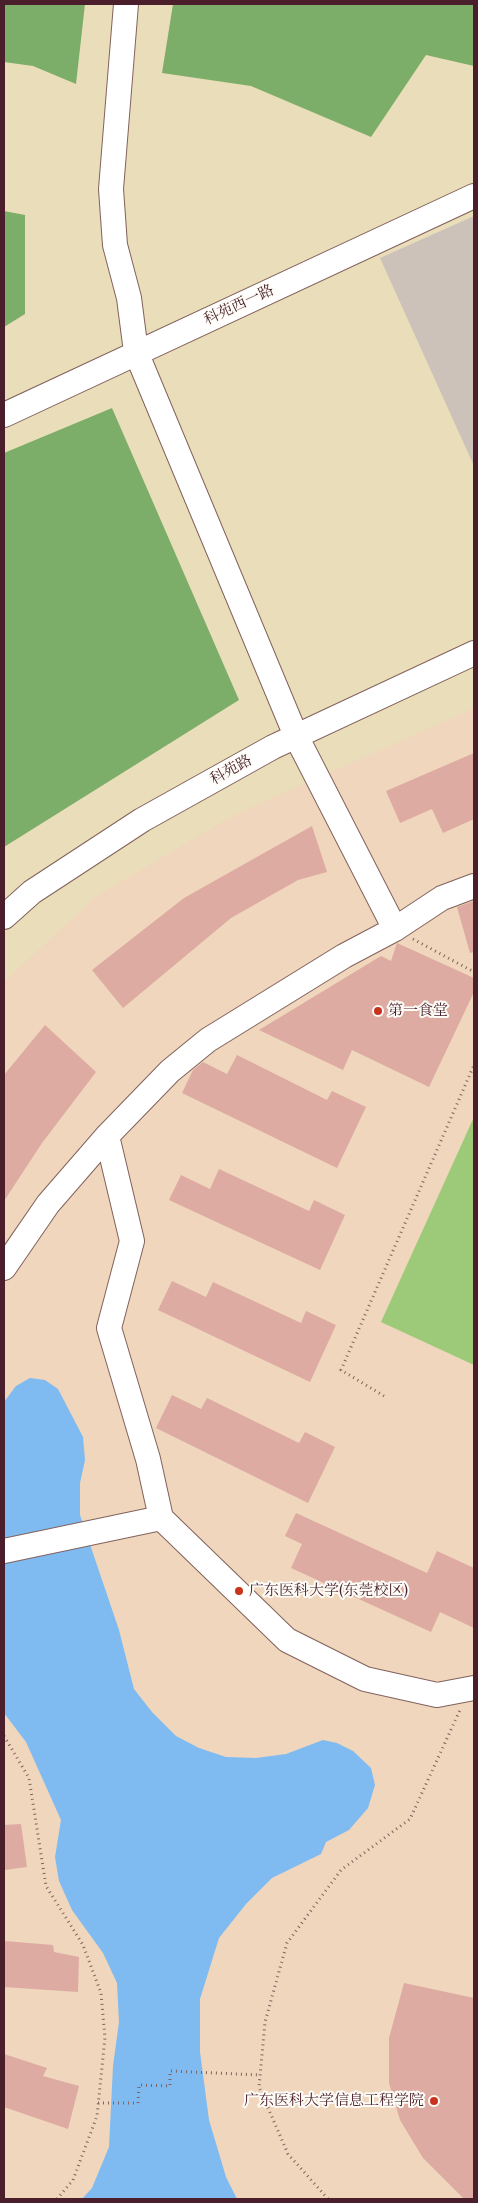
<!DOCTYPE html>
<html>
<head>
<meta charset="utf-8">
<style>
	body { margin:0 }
	#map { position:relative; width:478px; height:2203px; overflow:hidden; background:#e9deb9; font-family:"Libre Caslon Text",serif }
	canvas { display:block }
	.frame { position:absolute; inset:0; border:5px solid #4a1f2b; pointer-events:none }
</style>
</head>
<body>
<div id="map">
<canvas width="478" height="2203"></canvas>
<div class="frame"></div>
</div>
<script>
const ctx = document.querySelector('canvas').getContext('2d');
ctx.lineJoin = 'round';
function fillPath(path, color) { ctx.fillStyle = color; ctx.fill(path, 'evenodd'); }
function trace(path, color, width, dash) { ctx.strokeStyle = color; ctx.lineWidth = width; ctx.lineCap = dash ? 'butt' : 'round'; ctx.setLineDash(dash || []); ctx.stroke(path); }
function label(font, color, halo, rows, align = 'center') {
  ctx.font = font + ' "Libre Caslon Text","Noto Serif SC",serif'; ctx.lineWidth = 4; ctx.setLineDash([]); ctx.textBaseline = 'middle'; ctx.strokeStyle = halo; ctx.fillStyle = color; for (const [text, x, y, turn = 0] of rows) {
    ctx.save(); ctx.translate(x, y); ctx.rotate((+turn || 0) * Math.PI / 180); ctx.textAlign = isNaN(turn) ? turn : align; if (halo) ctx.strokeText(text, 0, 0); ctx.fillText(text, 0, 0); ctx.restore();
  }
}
fillPath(new Path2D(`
	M474 708V2199H4V982L95 897 234 815Z`), '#efd6bc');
fillPath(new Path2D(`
	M474 216V466L380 258Z`), '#cdc2b9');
fillPath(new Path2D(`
	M474 1117V1365L381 1322Z`), '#9cca79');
fillPath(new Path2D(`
	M4 4H85L76 84 33 66 4 62Z
	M173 4H474V66L426 55 371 137 251 86 162 73Z
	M4 211 25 215V314L4 327Z
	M112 408 239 700 4 847V453Z`), '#7dae69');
fillPath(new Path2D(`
	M30 1378 45 1380 58 1389 83 1437 85 1460 80 1483V1515L119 1630 134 1689 152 1712 176 1736 199 1748 226 1757 256 1758 286 1754 323 1740 337 1743 353 1751 371 1768 375 1785 368 1808 349 1830 326 1842 321 1854 272 1878 246 1904 219 1938 200 1999V2052L209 2120 226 2177 237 2199H82L92 2188 109 2147 113 2066 119 2022 117 1983 103 1953 72 1910 59 1881 55 1857 61 1820 26 1742 4 1713V1402L16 1386Z`), '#7fbbf1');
fillPath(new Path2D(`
	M474 753V819L443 833 432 809 400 823 386 791Z
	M312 826 327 872 298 880 231 918 123 1008 92 970 184 898Z
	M474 901V952L470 953 457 907Z
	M397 943 474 978V992L429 1087 352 1050 343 1070 259 1030 381 956 391 961Z
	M45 1025 96 1072 42 1143 4 1201V1075Z
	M237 1055 327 1100 332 1091 366 1107 337 1168 182 1093 193 1070 203 1062 227 1074Z
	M219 1169 309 1211 314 1200 345 1215 320 1270 169 1200 181 1175 210 1189Z
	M172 1281 206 1297 213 1282 301 1323 306 1311 336 1325 310 1382 158 1310Z
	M172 1395 201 1409 207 1398 299 1443 305 1432 335 1447 308 1503 156 1428Z
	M296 1513 427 1573 437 1551 474 1568V1628L440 1612 431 1632 291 1568 302 1544 285 1536Z
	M21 1824 27 1867 4 1870V1825Z
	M4 1941 53 1945 54 1952 79 1957 78 1992 4 1987Z
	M404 1983 474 1998V2199H464L423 2158 400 2120 389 2083V2038Z
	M4 2054 47 2068 43 2076 79 2086 68 2129 4 2107Z`), '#deaba2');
const minor = new Path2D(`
	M126 4 111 189 115 245 129 298 136 352 296 736 395 929
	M4 415 474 196
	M4 917 32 892 142 820 273 747 474 653
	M107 1136 132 1241 109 1328 148 1459 161 1518 287 1640 365 1679 437 1695 474 1688
	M4 1268 48 1204 107 1136 170 1071 208 1040 344 956 395 929 442 898 474 886
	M4 1551 161 1518`);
trace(minor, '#82625d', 26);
trace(new Path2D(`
	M413 939 474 972
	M384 1396 341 1370 474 1065
	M4 1736 29 1778 46 1886 83 1945 101 1993 105 2038 97 2116 73 2180 57 2199
	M98 2103H138L139 2085 170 2086V2071L260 2075
	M328 2199 288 2154 259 2087 265 2022 287 1943 341 1870 410 1819 460 1710`), '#82625d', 3, [1, 4]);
trace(minor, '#fff', 24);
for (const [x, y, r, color] of [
	[378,1011,5,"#c8321e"],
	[239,1591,5,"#c8321e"],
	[434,2101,5,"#c8321e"]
]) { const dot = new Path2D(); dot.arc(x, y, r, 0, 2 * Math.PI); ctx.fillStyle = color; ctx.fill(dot); trace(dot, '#fdfcf7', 2); }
label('15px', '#4a1f2b', '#fdfcf7', [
	["科苑西一路",239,305,-25],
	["科苑路",231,770,-29]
]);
label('15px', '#4a1f2b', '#fdfcf7', [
	["第一食堂",388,1011],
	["广东医科大学(东莞校区)",249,1591],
	["广东医科大学信息工程学院",424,2101,"right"]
], 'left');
</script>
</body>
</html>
